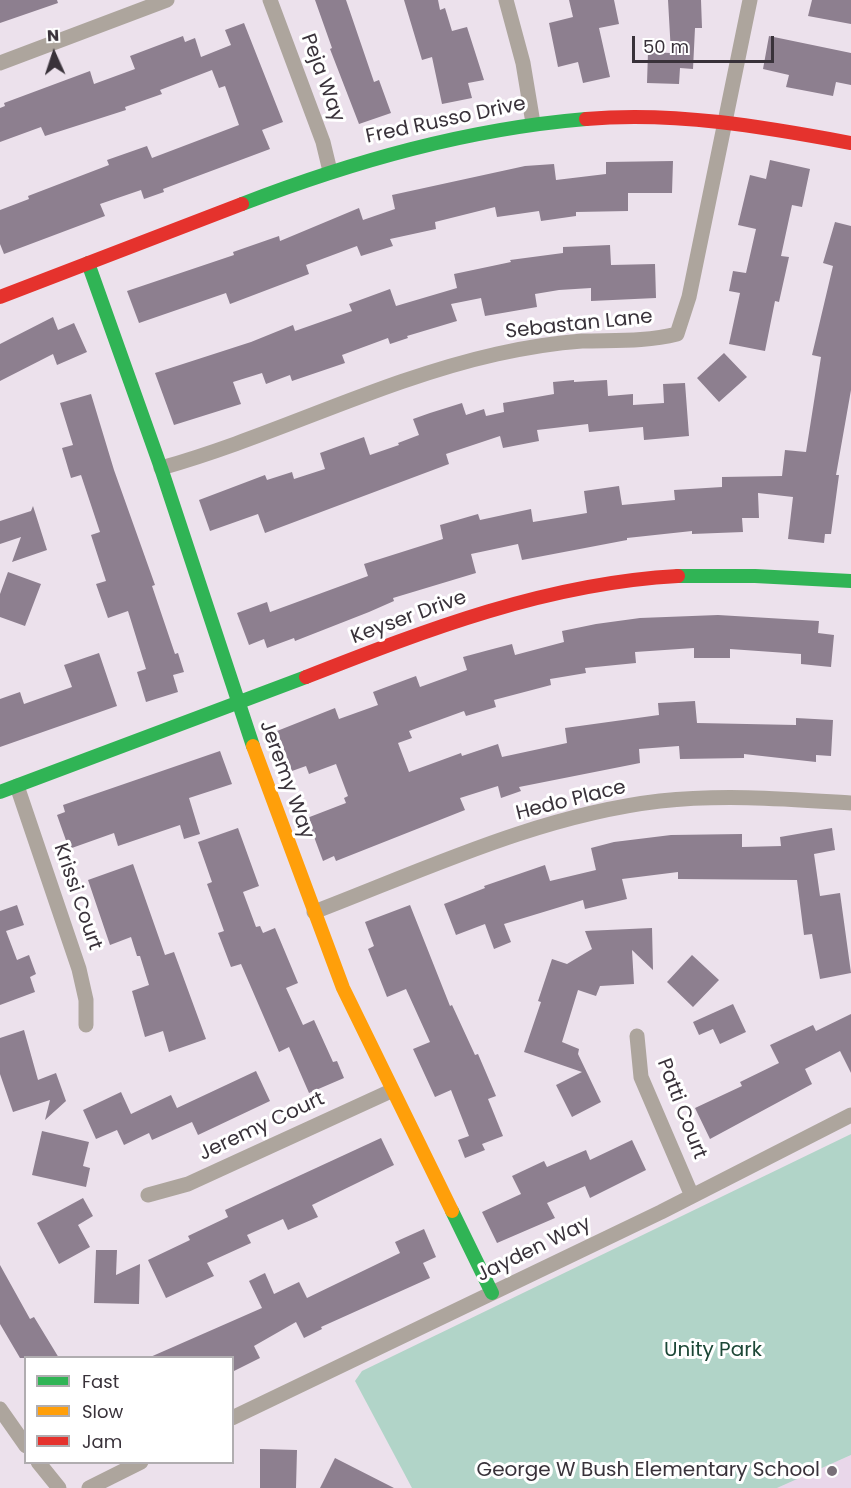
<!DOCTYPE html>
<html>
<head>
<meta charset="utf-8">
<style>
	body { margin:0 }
	#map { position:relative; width:851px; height:1488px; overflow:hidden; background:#ece1ec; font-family:Poppins,sans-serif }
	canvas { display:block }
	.legend { position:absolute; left:24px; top:1356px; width:210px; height:108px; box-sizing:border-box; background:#fff; border:2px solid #b0adb0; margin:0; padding:8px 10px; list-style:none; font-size:18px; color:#39323a }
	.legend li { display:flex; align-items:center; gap:12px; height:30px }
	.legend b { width:30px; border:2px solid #b0adb0 }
	.north { position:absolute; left:24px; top:24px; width:60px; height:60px; -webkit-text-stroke:4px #fff; paint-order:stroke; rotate:357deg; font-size:16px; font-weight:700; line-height:24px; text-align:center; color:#39323a }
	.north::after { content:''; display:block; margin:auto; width:21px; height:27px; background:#39323a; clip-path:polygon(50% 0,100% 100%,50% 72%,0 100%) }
	.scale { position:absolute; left:632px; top:36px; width:142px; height:27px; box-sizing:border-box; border:3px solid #39323a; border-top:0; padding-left:8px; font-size:18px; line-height:21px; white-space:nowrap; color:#39323a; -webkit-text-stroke:4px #fff; paint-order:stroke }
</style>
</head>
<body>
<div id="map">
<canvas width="851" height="1488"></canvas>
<ul class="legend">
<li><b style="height:8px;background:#30b455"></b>Fast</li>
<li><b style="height:8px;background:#ff9f0a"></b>Slow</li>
<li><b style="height:8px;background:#e5322d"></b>Jam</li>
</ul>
<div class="north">N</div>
<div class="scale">50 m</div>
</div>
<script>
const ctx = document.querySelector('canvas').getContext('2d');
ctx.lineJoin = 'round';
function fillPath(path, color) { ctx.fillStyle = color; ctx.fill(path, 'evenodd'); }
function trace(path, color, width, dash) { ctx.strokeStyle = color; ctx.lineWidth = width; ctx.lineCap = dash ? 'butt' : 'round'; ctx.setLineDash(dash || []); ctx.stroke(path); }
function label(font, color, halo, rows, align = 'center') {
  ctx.font = font + ' Poppins,sans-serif'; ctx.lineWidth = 6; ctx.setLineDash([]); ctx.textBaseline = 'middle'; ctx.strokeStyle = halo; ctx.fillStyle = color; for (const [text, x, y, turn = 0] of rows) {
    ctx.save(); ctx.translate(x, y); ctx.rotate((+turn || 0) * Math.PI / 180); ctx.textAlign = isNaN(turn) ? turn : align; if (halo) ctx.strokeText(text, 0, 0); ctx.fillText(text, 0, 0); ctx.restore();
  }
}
fillPath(new Path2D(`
	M851 1455V1488H777Z`), '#e9d7ea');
fillPath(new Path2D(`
	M851 1134V1455L777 1488H412L355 1381 362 1371Z`), '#b1d4c8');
fillPath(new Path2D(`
	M0 0H57L58 3 0 23Z
	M315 0H346L374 82 379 80 391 113 359 124 330 49 332 48Z
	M404 0H438L440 10 445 8 452 31 467 27 484 80 468 83 472 98 442 104 432 57 422 60Z
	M569 0H614L619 24 599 28 610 77 583 83 578 62 558 67 549 23 573 17Z
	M668 0H701L702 28H695L693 69 680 68 679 84 647 83 648 52 671 53Z
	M812 0H851V24L808 16Z
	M244 23 283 122 262 130 270 149 163 189 164 192 144 199 141 190 100 204 105 216 4 254 0 244V210L29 199 28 196 109 165 107 160 147 146 152 158 239 125 225 86 219 88 212 70 160 90 162 94 125 107 126 110 45 136 41 127 0 142V108L5 106 4 103 90 71 94 84 135 69 130 56 183 36 185 42 195 38 201 57 231 45 225 30Z
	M769 36 851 53V85L836 82 833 96 786 87 789 75 763 69Z
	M770 160 810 169 802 207 792 205 781 256 789 257 779 302 775 301 765 351 729 344 740 293 729 291 733 271 746 273 756 229 738 225 750 175 766 179Z
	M673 161 672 193H628V211L576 212V216L541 221 539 211 497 217 495 207 435 222 436 229 390 239 393 246 361 256 357 246 306 265 309 274 230 304 226 293 139 323 127 291 234 255 233 252 279 236 280 241 359 208 363 220 395 209 392 195 525 166 554 164 556 180 606 174V162Z
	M835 222 851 226V390L836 475H839L831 534H825L824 543 788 539 793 497 758 493 759 518H742L743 532 692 534V531L627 538V540L522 560 518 544 471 554 476 573 393 598 394 601 369 612 295 641 294 638 267 648 264 639 249 645 237 613 267 602 270 612 368 576 364 564 443 539 440 525 478 514 480 520 531 509 533 522 587 513 584 491 619 486 622 505 675 500 674 490 722 487V477L782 476 785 450 806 452 821 357 812 355 833 266 823 263Z
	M610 245 611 265 655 264 656 298 591 301V288L559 290 535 294 537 307 485 316 481 298 451 304 457 321 407 336 408 338 390 344 388 338 342 355 345 363 292 381 290 375 266 384 262 373 233 382 241 404 174 425 155 373 251 342 293 325 295 331 352 311 349 304 390 289 396 306 457 288 454 274 511 262 510 260 563 253V247Z
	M53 317 58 330 74 323 87 352 57 365 53 354 0 381V344Z
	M724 353 747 377 719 402 697 378Z
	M574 380V382L607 380 608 396 633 394V405L664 403 663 384 685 383 689 436 644 440 643 427 589 432 588 424 537 430 539 441 503 448 500 436 446 454 449 464 265 533 258 514 210 531 199 500 265 475 267 480 292 472 294 479 325 469 320 453 364 437 370 455 399 445 398 443 419 435 413 419 430 413 462 403 466 415 484 409 486 416 504 412 503 403 554 394 553 382Z
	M91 394 114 470 155 585 152 586 175 654 178 653 184 672 173 675 178 692 146 702 137 672 146 669 128 611 108 618 96 584 106 581 91 535 100 532 81 475 71 478 62 448 73 445 60 403Z
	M33 506 47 550 12 562 21 537 0 544V521L31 511Z
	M8 572 41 584 25 626 0 617V594Z
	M718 615 819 621 818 633 834 635 831 667 801 664V654L730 649V658H694V648L635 652 636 663 585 668 586 673 550 679 551 685 494 700 496 707 466 716 464 711 409 731 412 738 398 743 409 772 461 753 462 756 498 744 502 757 567 743 565 728 659 715 658 703 695 701 697 723 796 725V718L833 720 831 756 816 755V762L744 754V758L680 759 679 746 639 749 640 763 519 787 521 791 501 798 498 786 460 798 465 810 336 861 334 856 323 861 307 818 346 803 344 798 348 796 336 764 309 774 306 766 292 771 277 731 335 708 339 719 378 705 373 692 416 676 420 687 467 670 463 657 489 650 512 644 515 655 564 642 562 631 596 624 640 618Z
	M99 653 117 706 0 747V699L20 692 24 704 72 687 64 665Z
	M220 751 232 784 189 798 200 834 184 839 180 825 118 846 114 833 69 849 57 815 65 812 63 805Z
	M238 828 259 886 243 892 256 927 260 926 263 933 275 928 298 983 286 988 303 1025 314 1020 333 1062 337 1061 344 1078 309 1093 289 1047 279 1052 241 964 231 967 218 933 224 931 207 884 212 882 198 842Z
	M832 828 835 850 814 854 820 896 840 893 851 973 820 979 812 934 804 935 797 880 678 879V872L622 879 627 899 585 909 583 900 504 924 511 942 494 949 485 924 456 935 444 904 485 888 484 886 545 865 550 881 596 870 591 848 614 842 671 835 742 834V847L781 846 780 837Z
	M133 864 165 955 174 952 206 1039 169 1052 163 1031 145 1037 132 991 149 985 140 956H137L131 937 110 945 88 880Z
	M17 905 24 925 6 931 17 960 29 955 36 974 30 977 35 992 0 1005V911Z
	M410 905 450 1006 452 1005 475 1055 478 1054 496 1096 488 1099 503 1136 482 1144 485 1150 465 1158 458 1140 469 1136 451 1090 435 1097 413 1049 430 1042 406 989 387 997 368 949 374 946 365 922Z
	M652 928 653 970 632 950 634 984 600 986 596 996 578 990 562 1042 579 1049 578 1054 601 1102 572 1117 556 1085 582 1072 524 1052 541 1002 538 1001 552 959 567 964 592 949 585 931Z
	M692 955 719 980 693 1007 667 982Z
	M733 1004 746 1032 720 1044 713 1029 699 1035 693 1022Z
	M851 1014V1073L840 1051 805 1069 812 1084 710 1139 695 1108 742 1086 740 1082 779 1063 770 1045 813 1025 816 1031Z
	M24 1030 38 1080 56 1073 66 1101 45 1120 50 1100 13 1112 0 1074V1038Z
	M256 1071 270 1101 198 1135 192 1122 152 1140 149 1133 124 1145 117 1130 96 1139 83 1110 121 1092 131 1114 171 1095 177 1108Z
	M42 1131 89 1142 83 1166 90 1168 86 1187 32 1175Z
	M381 1138 394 1165 312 1205 318 1217 288 1230 283 1219 247 1235 251 1243 207 1263 214 1276 166 1298 148 1260 190 1240 188 1236 228 1217 225 1210Z
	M632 1140 646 1170 590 1198 585 1186 547 1203 555 1218 497 1243 482 1212 521 1194 512 1176 544 1161 547 1167 586 1150 590 1160Z
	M83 1198 93 1216 78 1225 90 1247 59 1264 37 1223Z
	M424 1229 436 1257 423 1263 430 1278 321 1327 322 1329 304 1338 296 1322 254 1346 260 1358 232 1372V1358H148L262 1308 249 1281 265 1273 274 1294 299 1282 307 1298 400 1253 395 1242Z
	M96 1250H117L116 1275 140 1264 139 1304 94 1303Z
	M0 1265 30 1319 34 1317 59 1358H20L0 1324Z
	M260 1449 297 1450 296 1488H260Z
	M335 1458 394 1488H320Z`), '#8d7f8f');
trace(new Path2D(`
	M270 0 323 142 330 171
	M506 0 523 63 533 123
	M0 63 167 0
	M161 468C275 436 381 380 497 354 524 348 554 343 582 341 614 340 646 342 677 334L689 297 750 0
	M17 786 79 969 86 1000V1025
	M314 912C426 869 540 815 660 801 724 794 787 799 851 803
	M637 1036 641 1077 692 1196
	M148 1195 188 1184 391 1091
	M0 1409 26 1446
	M232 1418 661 1212 851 1115
	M38 1462 59 1488
	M89 1488 141 1462`), '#ada59d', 15);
trace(new Path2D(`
	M242 204C354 161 467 129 586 119
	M88 263 161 468 253 746
	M678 576H755L851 581
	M0 792 306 677
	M452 1211 492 1293`), '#30b455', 14);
trace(new Path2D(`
	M253 746 343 988 452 1211`), '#ff9f0a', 14);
trace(new Path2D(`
	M586 119C674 111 765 127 851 143
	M0 297 242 204
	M306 677C426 630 547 583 678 576`), '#e5322d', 14);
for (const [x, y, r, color] of [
	[832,1471,6,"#786f78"]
]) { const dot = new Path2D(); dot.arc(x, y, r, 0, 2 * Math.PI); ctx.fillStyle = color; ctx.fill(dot); trace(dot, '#fff', 2); }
label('20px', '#39323a', '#fff', [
	["Peja Way",322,78,70],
	["Fred Russo Drive",446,121,-12],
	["Sebastan Lane",579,325,-6],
	["Keyser Drive",409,618,-20],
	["Jeremy Way",286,780,70],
	["Hedo Place",571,801,-14],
	["Krissi Court",77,897,71],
	["Patti Court",681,1109,69],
	["Jeremy Court",262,1127,-25],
	["Jayden Way",534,1250,-26]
]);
label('20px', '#1c4736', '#fff', [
	["Unity Park",713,1351]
]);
label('20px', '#39323a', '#fff', [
	["George W Bush Elementary School",820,1471]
], 'right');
</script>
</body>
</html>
